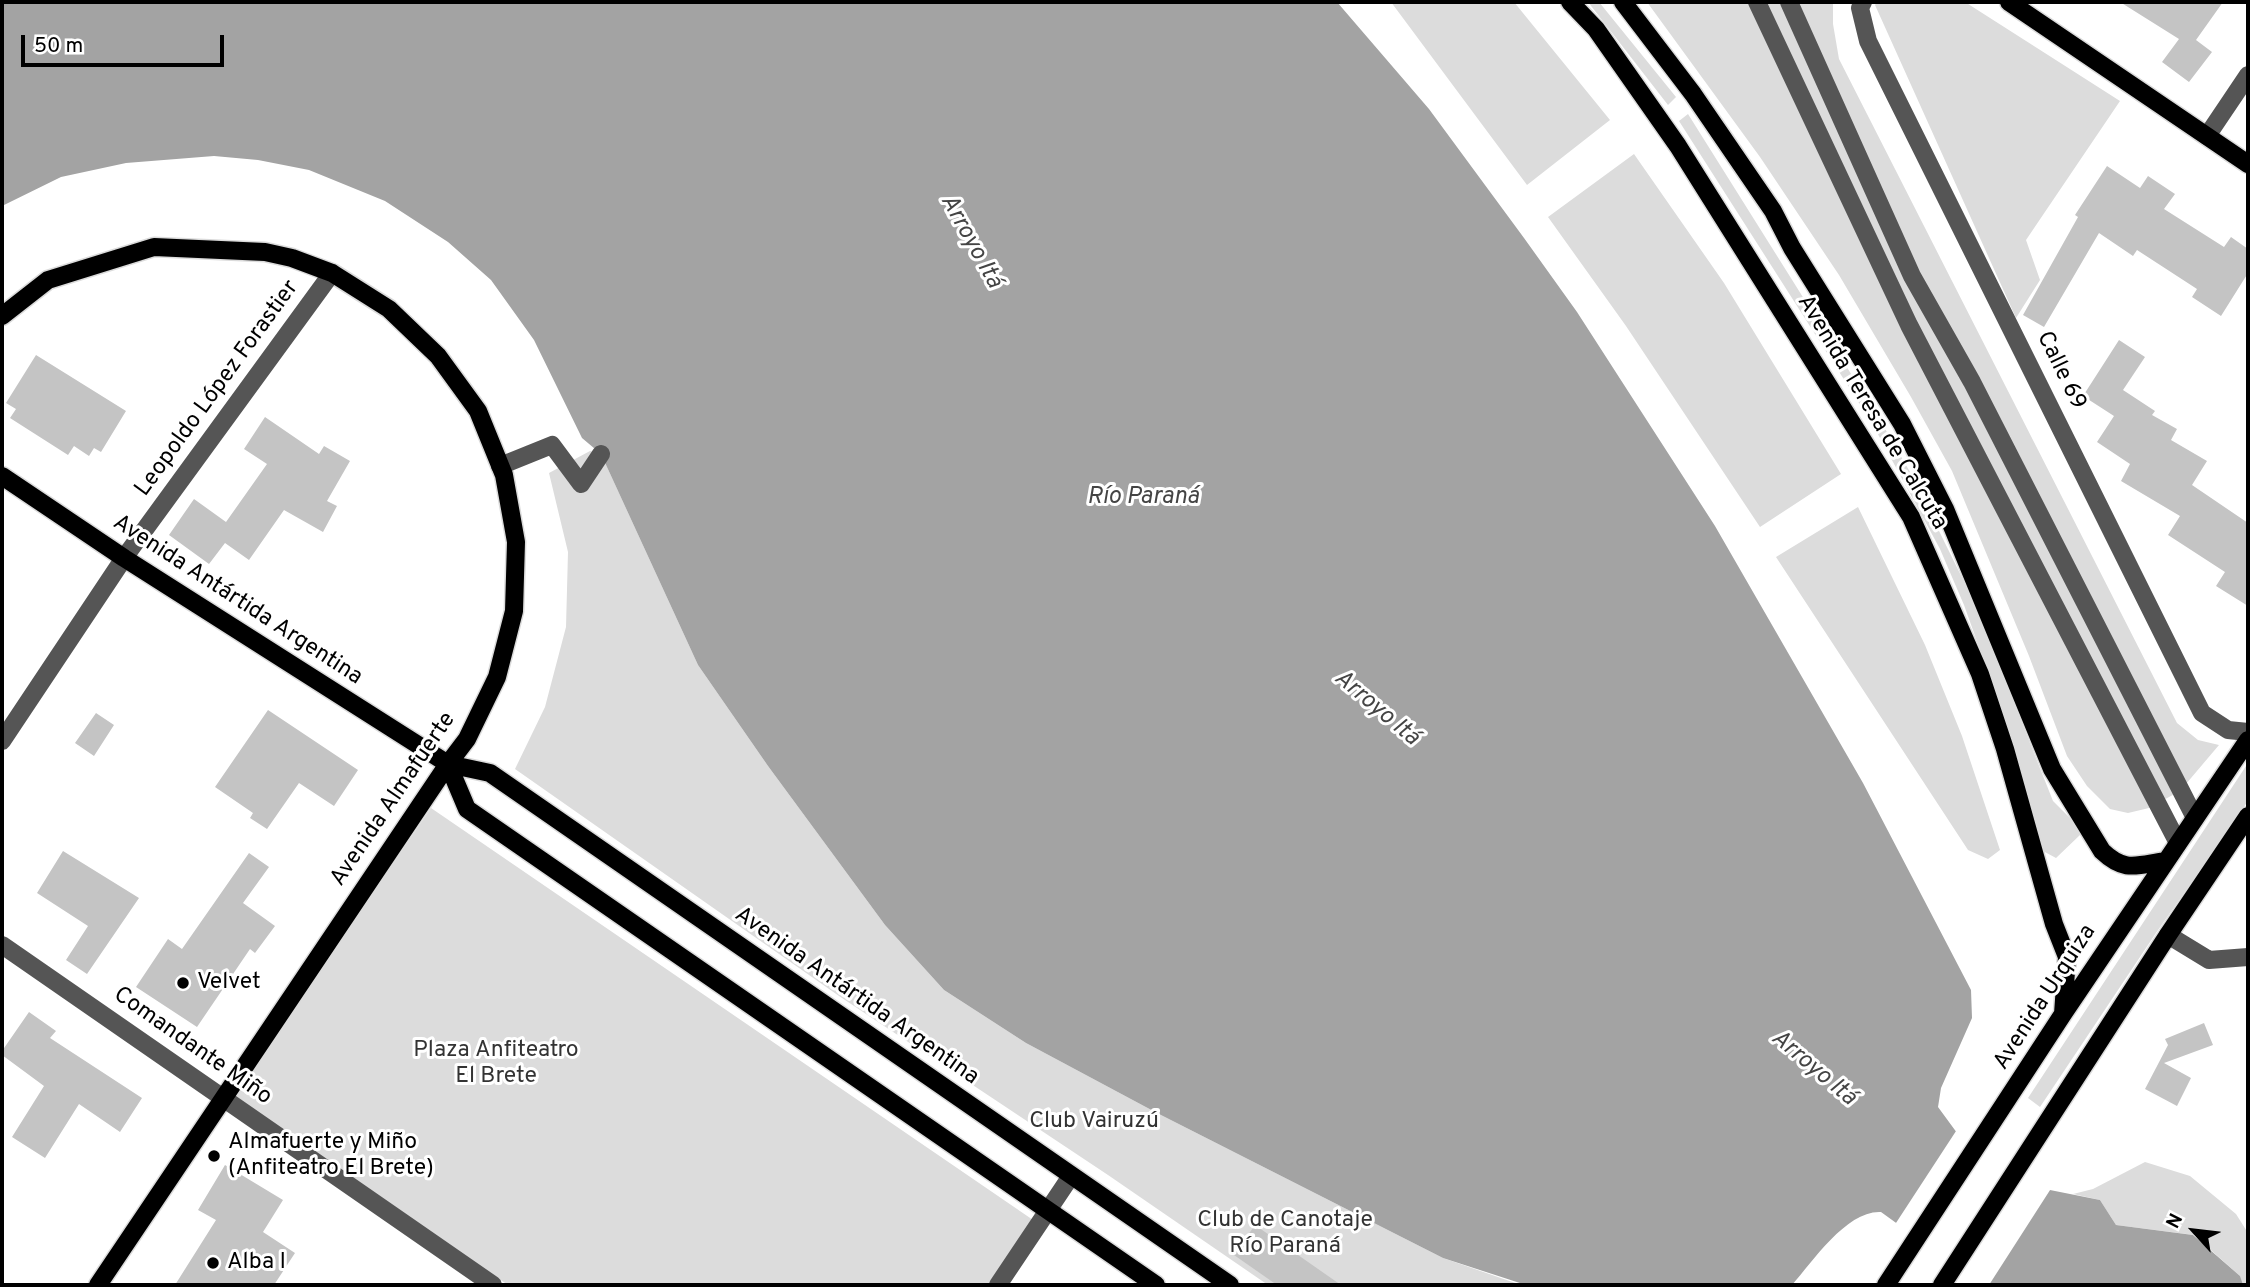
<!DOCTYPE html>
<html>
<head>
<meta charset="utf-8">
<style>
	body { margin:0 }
	#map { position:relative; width:2250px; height:1287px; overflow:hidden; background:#fff; font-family:Overpass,sans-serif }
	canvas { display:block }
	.frame { position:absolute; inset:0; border:4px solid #000; pointer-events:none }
	.north { position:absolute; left:2159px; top:1196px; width:70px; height:70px; -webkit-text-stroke:5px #fff; paint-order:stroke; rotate:297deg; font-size:19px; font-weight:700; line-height:28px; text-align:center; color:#000 }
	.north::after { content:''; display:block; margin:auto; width:24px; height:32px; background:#000; clip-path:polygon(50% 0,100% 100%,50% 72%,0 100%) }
	.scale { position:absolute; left:21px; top:35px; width:203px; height:32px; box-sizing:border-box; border:4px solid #000; border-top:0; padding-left:9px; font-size:21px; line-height:24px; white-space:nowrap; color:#000; -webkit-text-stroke:5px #fff; paint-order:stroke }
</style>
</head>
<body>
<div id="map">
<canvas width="2250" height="1287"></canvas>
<div class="frame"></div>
<div class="north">N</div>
<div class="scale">50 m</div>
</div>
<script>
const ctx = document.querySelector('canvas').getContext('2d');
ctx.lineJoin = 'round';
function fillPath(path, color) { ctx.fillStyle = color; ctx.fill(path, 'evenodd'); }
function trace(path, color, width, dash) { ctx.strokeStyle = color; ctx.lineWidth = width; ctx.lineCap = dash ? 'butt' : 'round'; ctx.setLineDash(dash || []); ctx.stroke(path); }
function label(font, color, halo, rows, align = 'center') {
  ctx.font = font + ' Overpass,sans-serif'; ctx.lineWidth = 6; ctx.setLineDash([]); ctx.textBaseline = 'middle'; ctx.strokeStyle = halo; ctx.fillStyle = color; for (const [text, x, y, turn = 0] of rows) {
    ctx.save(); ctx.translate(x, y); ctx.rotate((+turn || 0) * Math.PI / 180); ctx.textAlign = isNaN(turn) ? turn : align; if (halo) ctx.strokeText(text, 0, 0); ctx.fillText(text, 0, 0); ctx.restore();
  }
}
fillPath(new Path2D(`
	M1391 2H1514L1610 120 1527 185Z
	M1588 2H1599L1676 97 1668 105Z
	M1647 2H1833V24L1839 59 2177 723 2198 740 2219 745 2180 791 2149 808 2128 813 2110 809 2087 786 2067 756 2029 656 1952 471 1911 397 1839 275 1760 157Z
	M1877 2H1965L2120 101 2026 240 2040 280 2016 318 1875 5Z
	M1688 114 1880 420 1910 472 1974 602 2053 801 2079 827 2080 835 2056 858 2043 851 2024 787 2014 745 1964 605 1940 549 1873 425 1679 121Z
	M1634 154 1724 283 1841 474 1760 527 1626 326 1548 217Z
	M590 451 601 454 698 665 768 766 885 925 944 990 1026 1043 1157 1113 1443 1258 1521 1285H1268L1108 1175 839 996 515 769 545 707 566 627 568 552 549 473Z
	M1858 507 1925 645 1962 736 2000 850 1988 859 1968 850 1776 557Z
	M2248 763V801L2156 933 2040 1107 2028 1098Z
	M431 808 1036 1222 993 1285H508L234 1097Z
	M2145 1162 2190 1176 2236 1214 2248 1233V1285H2241L2240 1276 2194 1235 2116 1225 2100 1200 2073 1194 2093 1189Z`), '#dcdcdc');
fillPath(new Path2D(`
	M2 2H1337L1429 109 1524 238 1577 312 1715 526 1863 783 1971 990 1972 1018 1941 1088 1938 1107 1960 1137 2050 1190 2100 1200 2116 1225 2193 1235 2240 1276 2243 1285H1982L1881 1212C1847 1210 1813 1261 1792 1285H1526L1443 1258 1157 1113 1026 1043 944 990 885 925 768 766 698 665 601 454 582 438 534 340 491 280 448 242 385 201 309 170 258 160 214 156 126 163 61 177 2 206Z`), '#a3a3a3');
fillPath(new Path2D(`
	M1958 1128 1963 1135 2052 1187 1989 1285H1976L1894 1226Z`), '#fff');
fillPath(new Path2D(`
	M2120 2H2223L2196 40 2212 52 2189 82 2162 62 2179 39Z
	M2107 166 2140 188 2148 176 2175 194 2164 209 2224 247 2231 237 2248 249V273L2221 316 2192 297 2197 289 2137 250 2133 256 2099 233 2044 327 2023 315 2078 217 2075 215Z
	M2119 340 2145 357 2123 390 2155 411 2152 415 2177 429 2171 440 2207 461 2192 485 2248 523V606L2216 586 2225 572 2168 535 2180 516 2121 481 2130 464 2097 442 2114 416 2083 396Z
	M36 355 126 411 101 452 94 448 89 456 74 446 68 455 10 418 16 409 6 403Z
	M265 417 319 454 324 446 350 461 327 501 337 506 323 532 284 510 249 560 225 543 209 564 169 535 194 499 226 522 267 464 244 449Z
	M268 710 358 770 334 806 299 783 267 829 250 818 253 813 215 787Z
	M96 713 114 725 94 756 75 743Z
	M63 851 139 898 87 974 66 960 88 926 37 893Z
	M249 853 269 867 243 903 275 926 255 953 250 949 197 1027 136 987 168 939 182 949Z
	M29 1012 56 1031 50 1038 142 1098 120 1132 79 1104 45 1158 12 1137 44 1086 2 1055V1051Z
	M2204 1023 2213 1045 2164 1063 2191 1078 2177 1106 2145 1089 2168 1045 2165 1039Z
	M225 1165 283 1200 263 1232 295 1253 274 1285H175L216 1220 198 1210Z
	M1255 1225 1341 1285H1277L1234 1255Z`), '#c4c4c4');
const major = new Path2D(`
	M1570 2 1596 29 1678 146 1911 517 1980 674 2005 749 2054 924 2067 957 2063 1014
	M1623 2 1693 94 1773 211 1792 248 1902 424 1945 509 2052 769 2102 851C2125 873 2137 865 2166 861
	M2009 2 2248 164
	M2 316 48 280 154 247 265 252 292 258 332 273 389 309 438 356 478 411 504 475 516 542 514 611 497 677 467 739 448 764 98 1285
	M2 476 124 558 448 764 490 773 1230 1285
	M448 764 467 809 1156 1285
	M1886 1285 2063 1014 2248 740
	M1942 1285 2168 935 2248 816`);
trace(major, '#dbdbdb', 21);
trace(new Path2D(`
	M1757 2 1909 325 2178 843
	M1789 2 1912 276 1972 382 2195 818
	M1863 2 1860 8 1868 41 2202 713 2228 730 2248 732
	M2207 136 2248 75
	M500 466 552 445 581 484 601 454
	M2 741 124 558 332 273
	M2168 935 2209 960 2248 957
	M2 945 493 1285
	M998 1285 1071 1176`), '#555', 18);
trace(major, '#000', 18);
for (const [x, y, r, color] of [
	[183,983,7,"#000"],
	[214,1156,7,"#000"],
	[213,1263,7,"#000"]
]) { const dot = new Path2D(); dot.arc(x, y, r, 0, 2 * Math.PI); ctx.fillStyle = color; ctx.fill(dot); trace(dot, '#fff', 2.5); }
label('23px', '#000', '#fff', [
	["Calle 69",2060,371,64],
	["Leopoldo López Forastier",218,389,-54],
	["Avenida Teresa de Calcuta",1871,413,59],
	["Avenida Antártida Argentina",237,601,33],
	["Avenida Almafuerte",394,800,-56],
	["Avenida Antártida Argentina",856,997,35],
	["Avenida Urquiza",2046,998,-57],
	["Comandante Miño",192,1047,35]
]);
label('23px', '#000', '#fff', [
	["Velvet",197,983],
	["Almafuerte y Miño",228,1143],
	["(Anfiteatro El Brete)",228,1169],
	["Alba I",227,1263]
], 'left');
label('23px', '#333', '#fff', [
	["Plaza Anfiteatro",496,1051],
	["El Brete",496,1077],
	["Club Vairuzú",1094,1122],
	["Club de Canotaje",1285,1221],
	["Río Paraná",1285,1247]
]);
label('italic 24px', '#444', '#fff', [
	["Arroyo Itá",970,242,61],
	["Río Paraná",1143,498],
	["Arroyo Itá",1376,709,40],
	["Arroyo Itá",1813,1069,40]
]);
</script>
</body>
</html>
